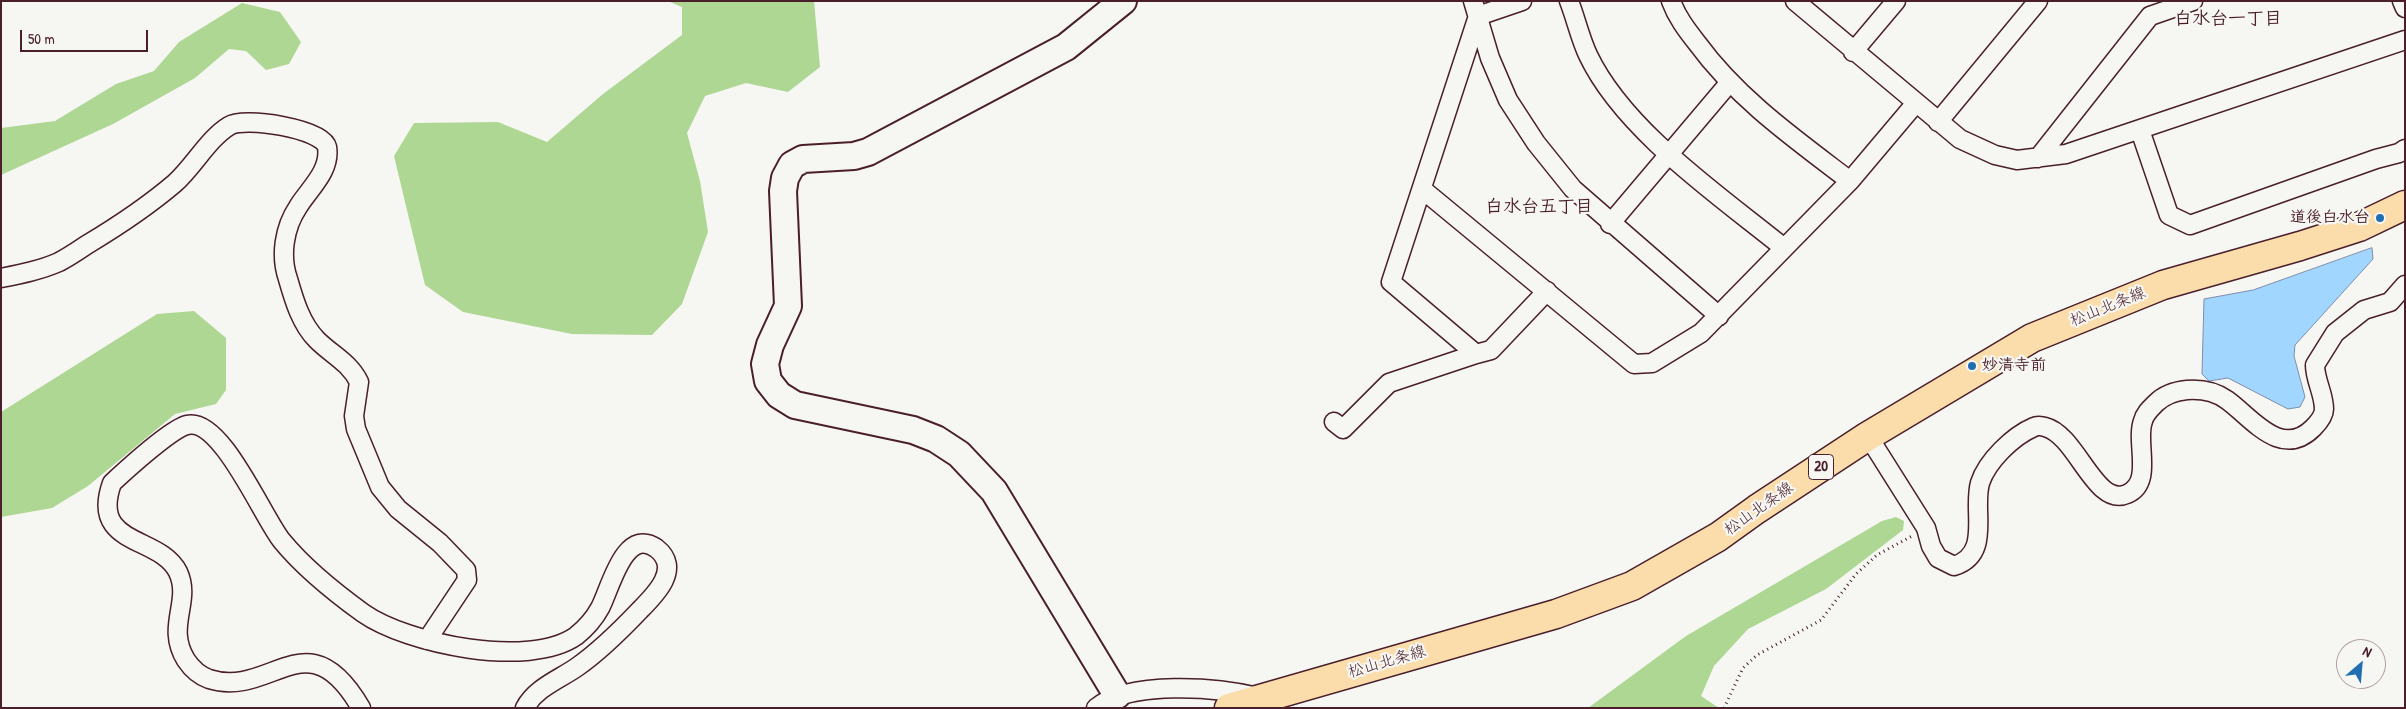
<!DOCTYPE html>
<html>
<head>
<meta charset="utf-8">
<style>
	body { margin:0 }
	#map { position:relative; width:2406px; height:709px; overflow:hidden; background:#f6f6f2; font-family:"Patrick Hand",sans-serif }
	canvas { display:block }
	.frame { position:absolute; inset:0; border:2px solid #4a1f2b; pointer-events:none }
	.north { position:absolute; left:2336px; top:639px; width:50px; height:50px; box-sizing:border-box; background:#f6f6f2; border:1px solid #b1a0a2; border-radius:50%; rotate:27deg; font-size:14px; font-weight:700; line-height:20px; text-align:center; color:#4a1f2b }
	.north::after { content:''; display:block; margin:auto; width:18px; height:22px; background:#1f6fb2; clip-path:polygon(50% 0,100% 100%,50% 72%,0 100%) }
	.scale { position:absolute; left:20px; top:30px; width:128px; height:22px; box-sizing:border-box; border:2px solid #4a1f2b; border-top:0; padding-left:6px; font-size:15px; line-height:18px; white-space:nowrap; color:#4a1f2b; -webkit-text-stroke:4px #f6f6f2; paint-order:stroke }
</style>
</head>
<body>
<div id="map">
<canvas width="2406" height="709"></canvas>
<div class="frame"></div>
<div class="north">N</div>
<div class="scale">50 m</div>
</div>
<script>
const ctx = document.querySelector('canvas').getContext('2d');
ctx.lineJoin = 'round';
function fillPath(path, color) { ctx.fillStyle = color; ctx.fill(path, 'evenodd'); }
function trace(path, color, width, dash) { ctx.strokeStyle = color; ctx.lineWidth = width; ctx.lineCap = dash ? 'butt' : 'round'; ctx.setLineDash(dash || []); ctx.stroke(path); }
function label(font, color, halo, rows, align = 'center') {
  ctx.font = font + ' "Patrick Hand","Klee One",sans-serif'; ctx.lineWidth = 4.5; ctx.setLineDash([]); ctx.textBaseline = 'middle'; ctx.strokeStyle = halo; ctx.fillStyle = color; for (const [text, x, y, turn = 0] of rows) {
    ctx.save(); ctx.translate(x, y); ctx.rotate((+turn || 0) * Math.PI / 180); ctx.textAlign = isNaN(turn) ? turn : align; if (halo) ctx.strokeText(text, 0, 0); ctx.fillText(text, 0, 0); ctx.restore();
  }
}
fillPath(new Path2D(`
	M668 1H814L820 67 788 92 746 83 705 96 687 133 700 181 708 232 682 304 652 335 572 334 463 312 425 285 394 156 414 123 498 122 547 142 603 94 682 35V7Z
	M242 3 280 12 301 42 289 64 266 70 246 51 229 49 195 78 113 124 1 175V128L55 121 116 84 154 71 179 42Z
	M194 311 226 338V390L216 404 175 414 88 486 52 508 1 517V412L157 314Z
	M1896 517 1904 521 1903 530 1826 589 1748 629 1714 666 1701 696 1719 708H1588L1686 636 1882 521Z`), '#aed794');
const water = new Path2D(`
	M2372 248 2373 259 2295 345 2294 356 2305 397 2300 407 2288 409 2228 378 2209 381 2202 374 2204 299 2253 290Z`);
fillPath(water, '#a0d6ff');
trace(water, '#7e8daa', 1);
const street = new Path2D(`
	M1473 1 1490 58 1508 100 1536 143 1573 189 1719 316
	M1569 1C1576 19 1580 38 1588 55 1624 131 1720 196 1784 248
	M1671 1C1677 17 1686 29 1697 43 1738 99 1795 139 1850 181
	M1795 1 1960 139 1995 155 2017 160 2066 154 2405 40
	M2402 1 2405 8
	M1478 16 1391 282 1476 354 1491 350 1547 291
	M1478 16 1522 1
	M1853 52 1896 1
	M1938 122 2038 1
	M2140 130 2169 215 2190 225 2376 159 2399 153 2405 149
	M2038 158 2150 16 2193 1
	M1422 189 1634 364 1652 363 1701 333 1850 181 1915 104
	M1610 224 1730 82
	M1 278C21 274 41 270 59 262 69 257 79 250 88 244 118 226 148 206 175 183 193 167 209 138 229 126 244 116 323 129 327 147 331 171 309 189 298 207 284 228 280 256 288 279 294 300 301 324 317 340 332 355 349 362 359 382L354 416 356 429 380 487 398 509 440 543 466 570 467 580 427 640
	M1334 422 1343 429 1389 383 1476 354
	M1868 436 1926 528 1931 546 1938 558 1954 566C1992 554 1972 511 1980 483 1987 461 2013 436 2034 427 2038 425 2040 426 2045 427 2077 435 2095 508 2127 494 2154 483 2135 442 2143 421 2145 413 2151 408 2156 403 2164 395 2177 391 2187 390 2201 389 2216 392 2227 400 2251 417 2281 460 2313 428 2318 423 2324 416 2324 409 2324 394 2315 380 2315 365L2335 333 2364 310 2390 302 2405 285
	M361 708C307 615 272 699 209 679 198 675 192 669 186 660 165 626 192 602 178 572 160 535 89 547 112 483 126 470 171 429 187 425 221 416 263 518 282 541 305 569 334 592 363 613 407 644 529 669 576 636 586 628 594 619 600 608 610 590 624 526 656 548 682 568 656 594 640 610 620 631 600 651 577 667 560 679 535 688 525 708
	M1096 708C1130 680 1217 687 1258 697`);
const secondary = new Path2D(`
	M1117 695 994 491 959 454 936 439 913 430 795 405 779 395 768 381 765 364 770 345 788 306 783 191 785 178 792 165 803 159 854 156 868 152 1066 47 1123 1`);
const primary = new Path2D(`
	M1229 708 1556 614 1632 586 1718 537 1757 509 1868 436 2032 338 2163 285 2300 246 2359 227 2405 205`);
trace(street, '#4a1f2b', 21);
trace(secondary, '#4a1f2b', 30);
trace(primary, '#4a1f2b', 31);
trace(new Path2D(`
	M1724 708 1743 668 1757 655 1821 620 1856 574 1877 555 1912 536`), '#4a1f2b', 3, [1, 4]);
trace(street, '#f6f6f2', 18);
trace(secondary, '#f6f6f2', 26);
trace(primary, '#faddab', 28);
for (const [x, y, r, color] of [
	[2380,218,5,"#1f6fb2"],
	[1972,366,5,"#1f6fb2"]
]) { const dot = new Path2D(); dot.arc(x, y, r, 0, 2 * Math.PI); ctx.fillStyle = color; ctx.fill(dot); trace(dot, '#f6f6f2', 2); }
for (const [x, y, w] of [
	[1821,467,25]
]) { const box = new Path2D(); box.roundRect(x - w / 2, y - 12.5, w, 25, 4); ctx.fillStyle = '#f6f6f2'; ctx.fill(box); trace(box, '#4a1f2b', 1); }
label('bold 15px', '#4a1f2b', null, [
	["20",1821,467]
]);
label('bold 16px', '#4a1f2b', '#f6f6f2', [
	["道後白水台",2370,218],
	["妙清寺前",1982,366,"left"]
], 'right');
label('16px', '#4a1f2b', '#f6f6f2', [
	["松山北条線",2108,307,-22],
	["松山北条線",1759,509,-35],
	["松山北条線",1387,662,-16]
]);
label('bold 18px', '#4a1f2b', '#f6f6f2', [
	["白水台一丁目",2228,19],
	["白水台五丁目",1539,207]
]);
</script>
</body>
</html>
